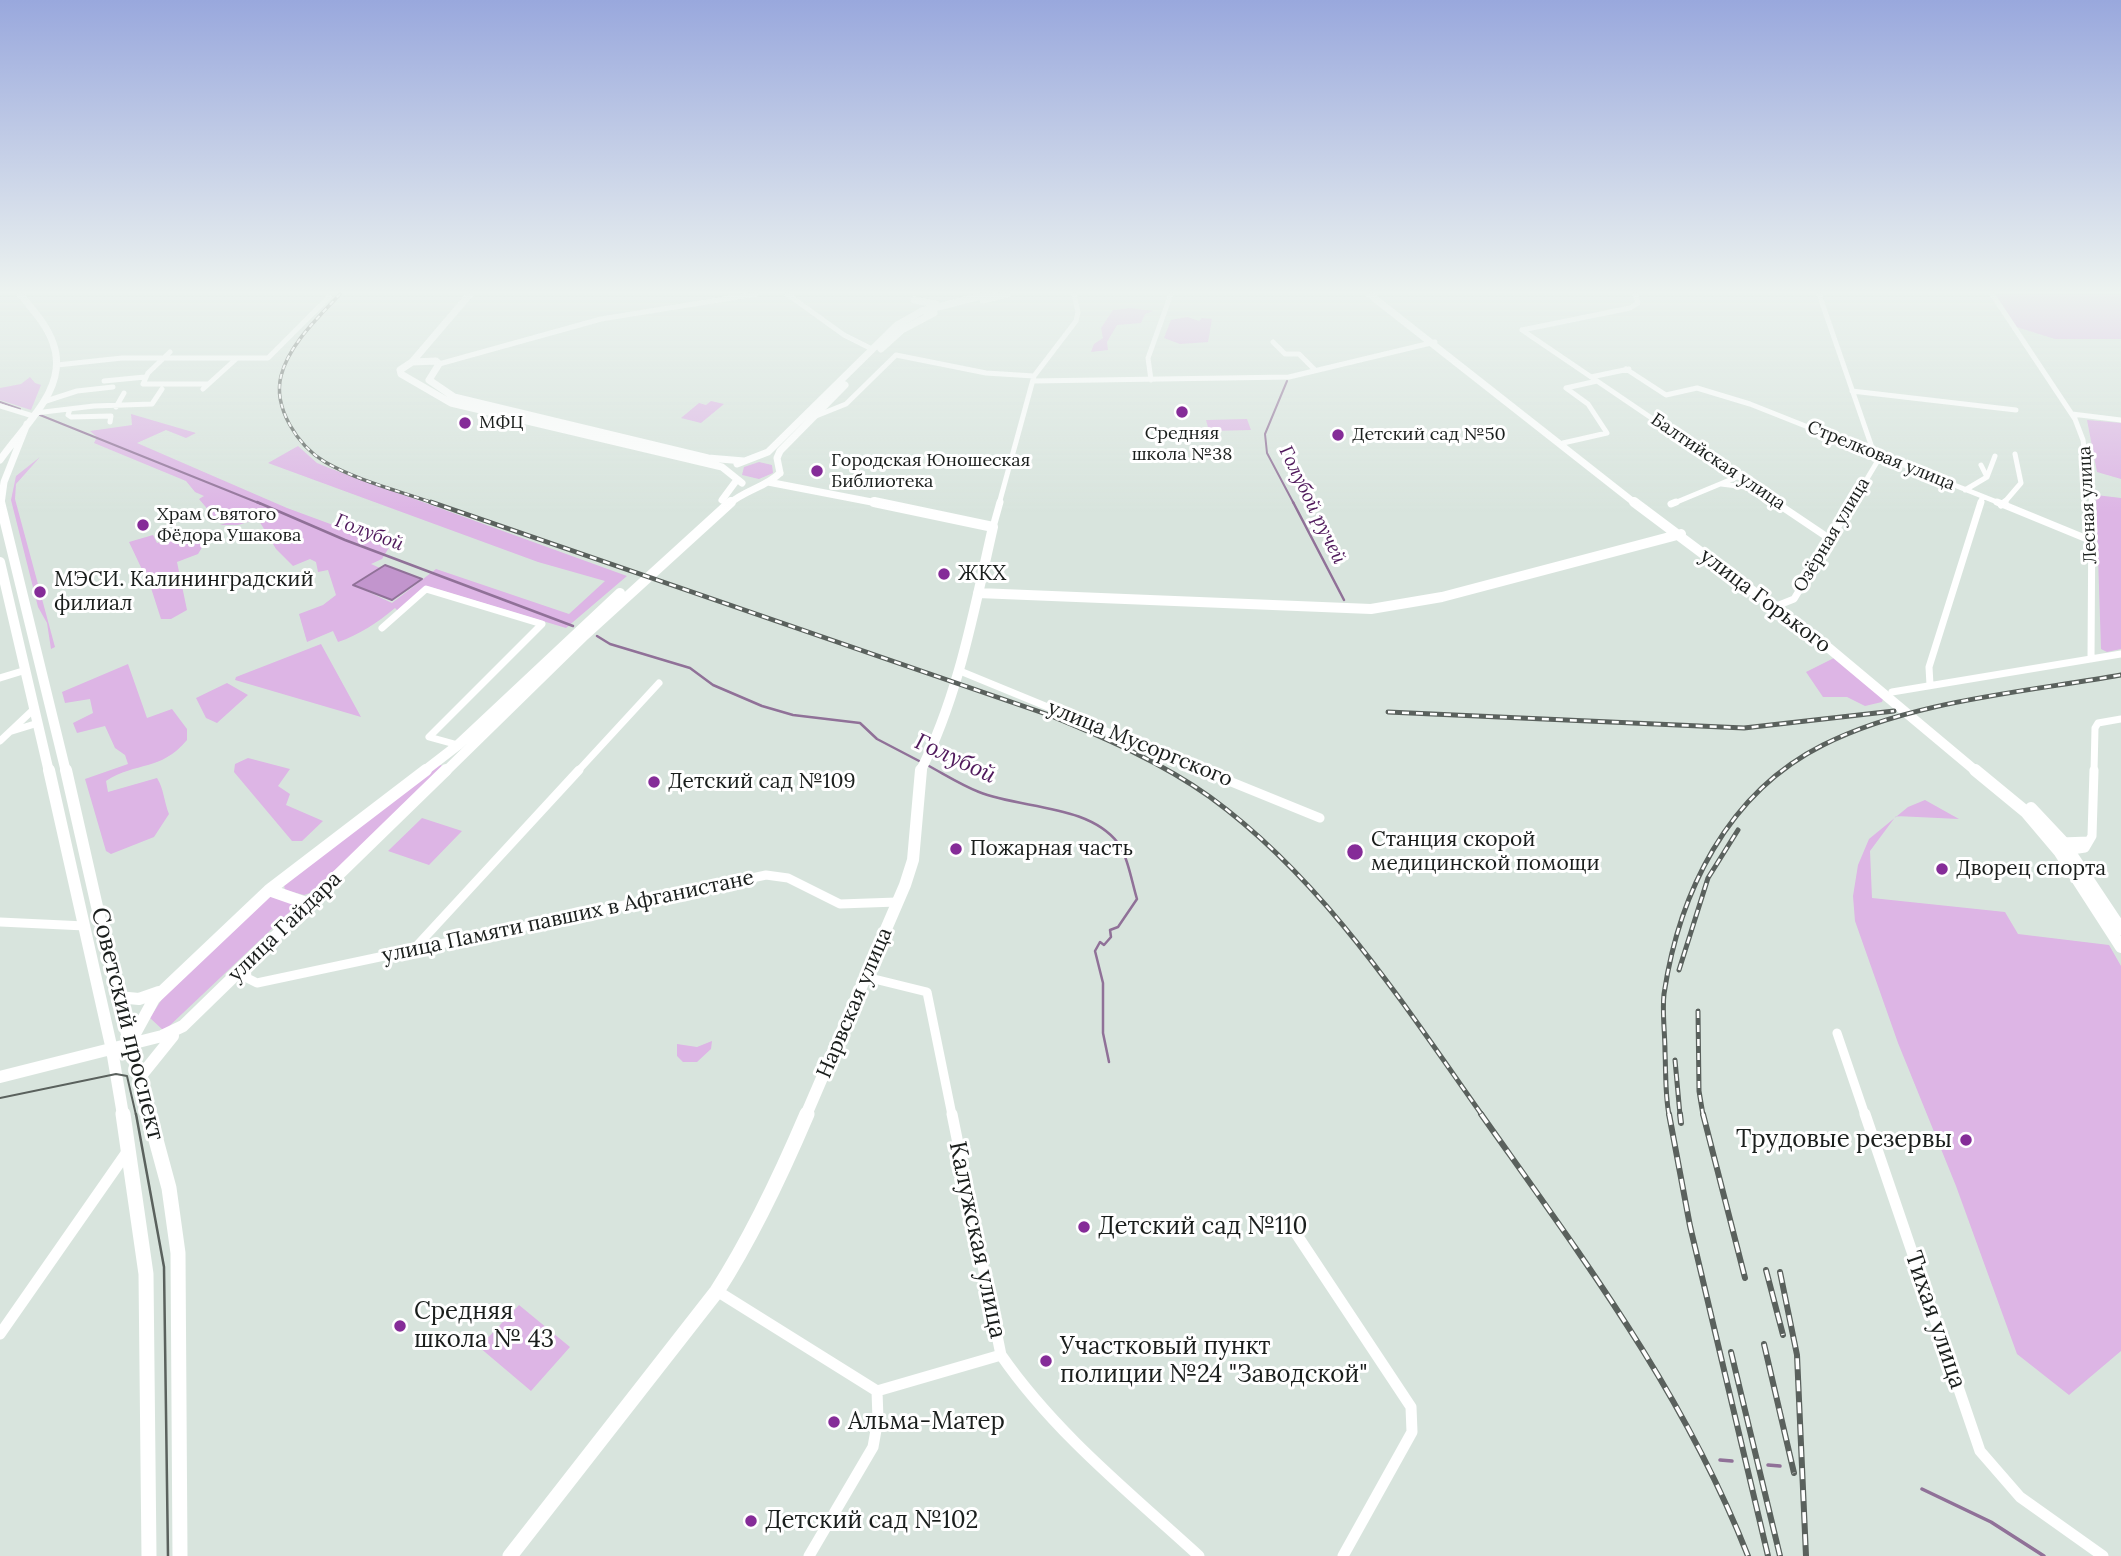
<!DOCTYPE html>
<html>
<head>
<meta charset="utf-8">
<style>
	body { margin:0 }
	canvas { display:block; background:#d8e4dd }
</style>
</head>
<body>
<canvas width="2121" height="1556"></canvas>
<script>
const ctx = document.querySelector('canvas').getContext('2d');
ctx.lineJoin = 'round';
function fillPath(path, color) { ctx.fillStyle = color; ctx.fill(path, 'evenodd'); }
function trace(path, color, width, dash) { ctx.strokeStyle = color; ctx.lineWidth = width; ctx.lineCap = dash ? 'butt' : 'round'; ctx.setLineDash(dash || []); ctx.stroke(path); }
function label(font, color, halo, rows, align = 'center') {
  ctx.font = font + ' Lora,serif'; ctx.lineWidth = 6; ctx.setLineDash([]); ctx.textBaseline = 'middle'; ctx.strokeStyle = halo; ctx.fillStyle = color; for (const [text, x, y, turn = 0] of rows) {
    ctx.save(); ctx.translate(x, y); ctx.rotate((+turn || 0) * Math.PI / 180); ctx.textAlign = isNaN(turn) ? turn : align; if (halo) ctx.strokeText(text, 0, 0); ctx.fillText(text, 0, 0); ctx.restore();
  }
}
fillPath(new Path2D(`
	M1992 294H2121V339H2055L2010 325Z
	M1131 308 1153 311 1145 314 1141 323 1117 325 1107 342 1108 350 1091 352 1094 344 1103 338 1101 328 1113 310Z
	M1187 317 1199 321 1202 318 1212 319 1208 342 1180 344 1164 338 1171 320Z
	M30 377 35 383 41 385 31 410 0 400V388L21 384Z
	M711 401 724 404 701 423 681 418 699 403 706 405Z
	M131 414 196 433 186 438 166 430 137 443 287 508 390 546 382 559 371 564 380 568 354 585 392 603 436 569 569 614 605 581 538 562 268 463 298 446 317 463 329 468 627 576 566 628 427 586 398 611 395 608C377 623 359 635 338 642L333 631 307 642 299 614 323 605 336 595 328 570 318 572 316 562 310 559 293 566 276 549 258 519 238 525H220L254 514 250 509 216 519 199 499 204 496 195 492 186 481 94 443 97 437 90 431 132 425Z
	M1247 419 1251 430 1209 431 1206 420Z
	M2087 420 2121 423V479L2097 472Z
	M40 457 16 484 15 499 55 647 51 649 47 623 38 607 11 500 16 476Z
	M759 462 772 465 773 473 759 479 742 475 744 467Z
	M2096 495 2121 498V649L2107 652 2101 649Z
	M197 531 206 541 198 554 177 562 187 610 171 619H161L151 588 155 583 147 580 129 542 153 535 157 543Z
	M321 644 361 717 235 680 236 677Z
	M1834 658 1883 699 1882 702 1865 706 1847 697H1823L1806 672Z
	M128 664 147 718 172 709 187 729V740C160 772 137 761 106 781L108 792 157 778C164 789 164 802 169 814L154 837 111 854 106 851 85 779 128 764 125 755 115 748 105 726 77 733 73 723 93 713 90 699 65 703 62 692Z
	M227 683 248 695 217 723 206 718 196 698Z
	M248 758 290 769 278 786 290 794 286 805 323 821 302 841H292L234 772 235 764Z
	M439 765 444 766 313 892 304 895 285 890 284 885Z
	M1925 800 1959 819 1896 816 1870 851 1872 898 2005 912 2018 934 2109 945 2121 966V1351L2069 1395 2017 1354 1956 1186 1898 1043 1855 921 1853 896 1858 865 1869 839 1908 807Z
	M422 818 462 831 429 865 388 851Z
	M270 896 297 905 164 1031 150 1018 167 991Z
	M712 1041 711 1049 697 1062H683L677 1056V1044L697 1047Z
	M519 1305 570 1347 531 1391 479 1347Z`), '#ddb5e5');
const water = new Path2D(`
	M385 565 422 579 392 600 353 585Z`);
fillPath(water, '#c295cd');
trace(water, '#907198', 2);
trace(new Path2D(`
	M1287 381 1265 434 1267 453 1294 504
	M0 402 20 409
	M40 415 261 504`), '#907198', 2);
trace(new Path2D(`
	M257 502 345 540 573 626
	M1293 502 1344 600
	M597 636 610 644 690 668 713 685 762 706 793 715 860 723 877 739 921 762
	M927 765C944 774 961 785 979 792 1021 809 1088 804 1118 843 1128 857 1132 883 1137 899L1118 927 1110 930 1111 937 1104 945 1100 942 1095 951 1103 983V1033L1109 1062`), '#907198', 2.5);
trace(new Path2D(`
	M1720 1460 1732 1461
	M1768 1465 1780 1466
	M1922 1489 1991 1522 2044 1556`), '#907198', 3.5);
trace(new Path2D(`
	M787 294 844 335 872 349
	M1819 294 1877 462 1852 504
	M1992 294 2075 419 2083 440 2092 504
	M1522 330 1778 504
	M1522 330 1630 308 1638 303 1635 294
	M1273 342 1285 354H1299L1314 369
	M170 352 148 373 143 384H208
	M439 364 601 319 756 294
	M57 365 122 358H268L329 297
	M1626 369 1666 395 1697 388 1750 404 2002 504
	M1591 377 1629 369
	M1151 380 1148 358 1171 294
	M104 381 145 377
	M1033 381 1289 377 1435 342
	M203 389 236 359
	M1852 391 2016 410
	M43 402 77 391 113 387
	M0 406 33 416
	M116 407 124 393
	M70 409 68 415 71 417 111 416 110 422
	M35 413 94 406 152 404 162 389
	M2072 414 2121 420
	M816 416 846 404 896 355 986 373 1034 376
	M1563 443 1607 433 1588 404 1566 388 1597 381
	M1987 477 1995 456
	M1721 484 1754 488
	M1965 490 1987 477 1981 465
	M999 504 1034 376 1076 321 1078 312 1074 294
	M1672 504 1737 477
	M1980 504 1982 498
	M2003 504 2021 483 2015 454`), '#fff', 5);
trace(new Path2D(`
	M1775 502 1830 539
	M1997 502 2092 541
	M1671 504 1676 502
	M2001 505 2005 502
	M993 527 1000 502
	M1774 607 1794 599 1853 502
	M382 628 426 589 542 624 429 737 458 745
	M2091 659 2092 502
	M960 671 1206 772
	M0 678 26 670
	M1930 685 1929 667 1981 502
	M1892 692 2121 654
	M12 731 38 723
	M0 741 35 708
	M577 772 659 683
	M2094 772 2095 728 2098 723 2121 719`), '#fff', 7);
trace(new Path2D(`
	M1202 770 1320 818
	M2061 842 2089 841
	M2065 851 2085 848 2092 836 2094 770
	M0 922 85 926
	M413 950 579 770
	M246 965 247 978 257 983 766 875 788 878 840 904 897 902
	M866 977 927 992 952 1115
	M1837 1033 1865 1115`), '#fff', 9);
trace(new Path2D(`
	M952 1114 1001 1355C1055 1433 1129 1492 1199 1556
	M1865 1114 1980 1451 2020 1497 2103 1556
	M1291 1226 1411 1407 1412 1432 1343 1556
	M717 1291 877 1391 1001 1355
	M0 1334 127 1152
	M809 1556 873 1447 878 1419 877 1391`), '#fff', 11);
trace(new Path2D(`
	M1369 294 1636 504
	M914 300 936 304
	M983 300 1007 294
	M881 349 902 330 934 313
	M412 362 470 294
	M0 460C23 426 70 388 53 343 47 325 32 309 20 294
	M737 464 768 452 897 325 922 311 989 294
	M780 473 777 458 780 451 845 385
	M768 482 882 504
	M742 483 722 467 451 403 401 374 400 370 412 362 436 361 439 364 429 380 454 397 708 458 744 461
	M722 500 736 481
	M1 504 4 482 27 424
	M729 504C745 490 766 487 780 473`), '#fff', 7);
trace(new Path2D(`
	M0 502 66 772
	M874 502 993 527C974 610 959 695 920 772
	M1634 502 1830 649 1977 772
	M0 562 49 772
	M978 593 1371 609 1442 597 1681 534
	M423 772 458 745 620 593
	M445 772 585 635 731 502`), '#fff', 10);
trace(new Path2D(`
	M49 770 112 1050 123 1115
	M66 770 121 1012 149 1115
	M1975 770 2026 812 2059 851 2121 947
	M2031 808 2063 842 2121 929
	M269 890 309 904
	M118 997 139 999 159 992
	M130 1043 154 999 269 890 426 770
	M0 1077 162 1036 183 1026 446 770
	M140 1077 173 1036
	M806 1115 905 885 913 860 921 770`), '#fff', 12);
trace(new Path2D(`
	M123 1114 146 1274 149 1556
	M149 1114 169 1188 178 1253 180 1556
	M510 1556 717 1291C753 1235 781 1175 807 1114`), '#fff', 15);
trace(new Path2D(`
	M0 1098 116 1074 127 1076 136 1115`), '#5a615d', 2);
trace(new Path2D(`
	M136 1114 164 1267 168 1556`), '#5a615d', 2.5);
const railFar2 = new Path2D(`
	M340 294C319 317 289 344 281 376 273 408 298 446 325 462 358 481 400 491 436 504`);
const railFar1 = new Path2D(`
	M431 502 1049 715C1105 738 1161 762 1210 797 1324 880 1402 1002 1482 1115
	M1388 712 1744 728 1894 711
	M1679 970 1708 878 1738 830
	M1698 1011 1699 1091 1703 1115
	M1675 1060 1680 1115
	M1669 1115C1665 1094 1666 1074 1665 1052 1665 1033 1662 1012 1664 994 1679 893 1727 793 1823 745 1910 701 2025 692 2121 675`);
const rail = new Path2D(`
	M1481 1114C1582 1257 1683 1391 1748 1556
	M1669 1114 1690 1226 1768 1556
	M1680 1114 1681 1123
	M1703 1114 1745 1278
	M1766 1270 1783 1335
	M1780 1272 1797 1355 1806 1556
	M1764 1344 1794 1473
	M1731 1352 1780 1556`);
trace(railFar2, '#5a615d', 3.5);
trace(railFar1, '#5a615d', 5);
trace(rail, '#5a615d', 6);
trace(railFar2, '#fff', 2, [5]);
trace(railFar1, '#fff', 2.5, [7]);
trace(rail, '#fff', 3.5, [11]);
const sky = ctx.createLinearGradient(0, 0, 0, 512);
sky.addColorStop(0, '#99a8dd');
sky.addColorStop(0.57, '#edf3f0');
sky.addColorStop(1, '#edf3f000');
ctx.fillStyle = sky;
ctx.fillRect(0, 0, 2121, 512);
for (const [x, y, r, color] of [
	[1182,412,7,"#852c98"],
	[465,423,7,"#852c98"],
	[1338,435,7,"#852c98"],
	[817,471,7,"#852c98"],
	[143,525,7,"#852c98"],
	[944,574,7,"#852c98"],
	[40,592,7,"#852c98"],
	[654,782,7,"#852c98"],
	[956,849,7,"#852c98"],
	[1355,852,9,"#852c98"],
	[1942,869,7,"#852c98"],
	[1966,1140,7,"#852c98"],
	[1084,1227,7,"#852c98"],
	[400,1326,7,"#852c98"],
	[1046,1361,7,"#852c98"],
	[834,1422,7,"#852c98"],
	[751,1521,7,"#852c98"]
]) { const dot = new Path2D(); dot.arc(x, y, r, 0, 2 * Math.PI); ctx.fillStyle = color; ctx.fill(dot); trace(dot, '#fff', 2.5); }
label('18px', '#1a1e1c', '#fff', [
	["МФЦ",479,423],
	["Средняя",1182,434,"center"],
	["школа №38",1182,455,"center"],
	["Детский сад №50",1352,435],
	["Городская Юношеская",831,461],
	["Библиотека",831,482],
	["Храм Святого",157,515],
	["Фёдора Ушакова",157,536]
], 'left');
label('18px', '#1a1e1c', '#fff', [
	["Стрелковая улица",1881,456,22],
	["Балтийская улица",1718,462,34],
	["Лесная улица",2088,505,-93],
	["Озёрная улица",1832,535,-59]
]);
label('italic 19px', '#4f185b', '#fff', [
	["Голубой ручей",1312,505,64],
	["Голубой",369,533,21]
]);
label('21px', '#1a1e1c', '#fff', [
	["ЖКХ",958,574],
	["МЭСИ. Калининградский",54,580],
	["филиал",54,604],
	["Детский сад №109",668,782],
	["Станция скорой",1371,840],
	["медицинской помощи",1371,864],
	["Пожарная часть",970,849],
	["Дворец спорта",1956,869]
], 'left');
label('21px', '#1a1e1c', '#fff', [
	["улица Горького",1765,601,37],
	["улица Мусоргского",1140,744,22],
	["улица Памяти павших в Афганистане",568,917,-12],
	["улица Гайдара",285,927,-44],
	["Нарвская улица",855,1003,-67]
]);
label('italic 23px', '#4f185b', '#fff', [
	["Голубой",955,759,25]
]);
label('24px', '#1a1e1c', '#fff', [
	["Советский проспект",127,1024,76],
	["Калужская улица",977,1240,78],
	["Тихая улица",1935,1320,71]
]);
label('24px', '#1a1e1c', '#fff', [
	["Трудовые резервы",1952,1140,"right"],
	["Детский сад №110",1098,1227],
	["Средняя",414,1312],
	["школа № 43",414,1340],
	["Участковый пункт",1060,1347],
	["полиции №24 \"Заводской\"",1060,1375],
	["Альма-Матер",848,1422],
	["Детский сад №102",765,1521]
], 'left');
</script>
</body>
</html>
